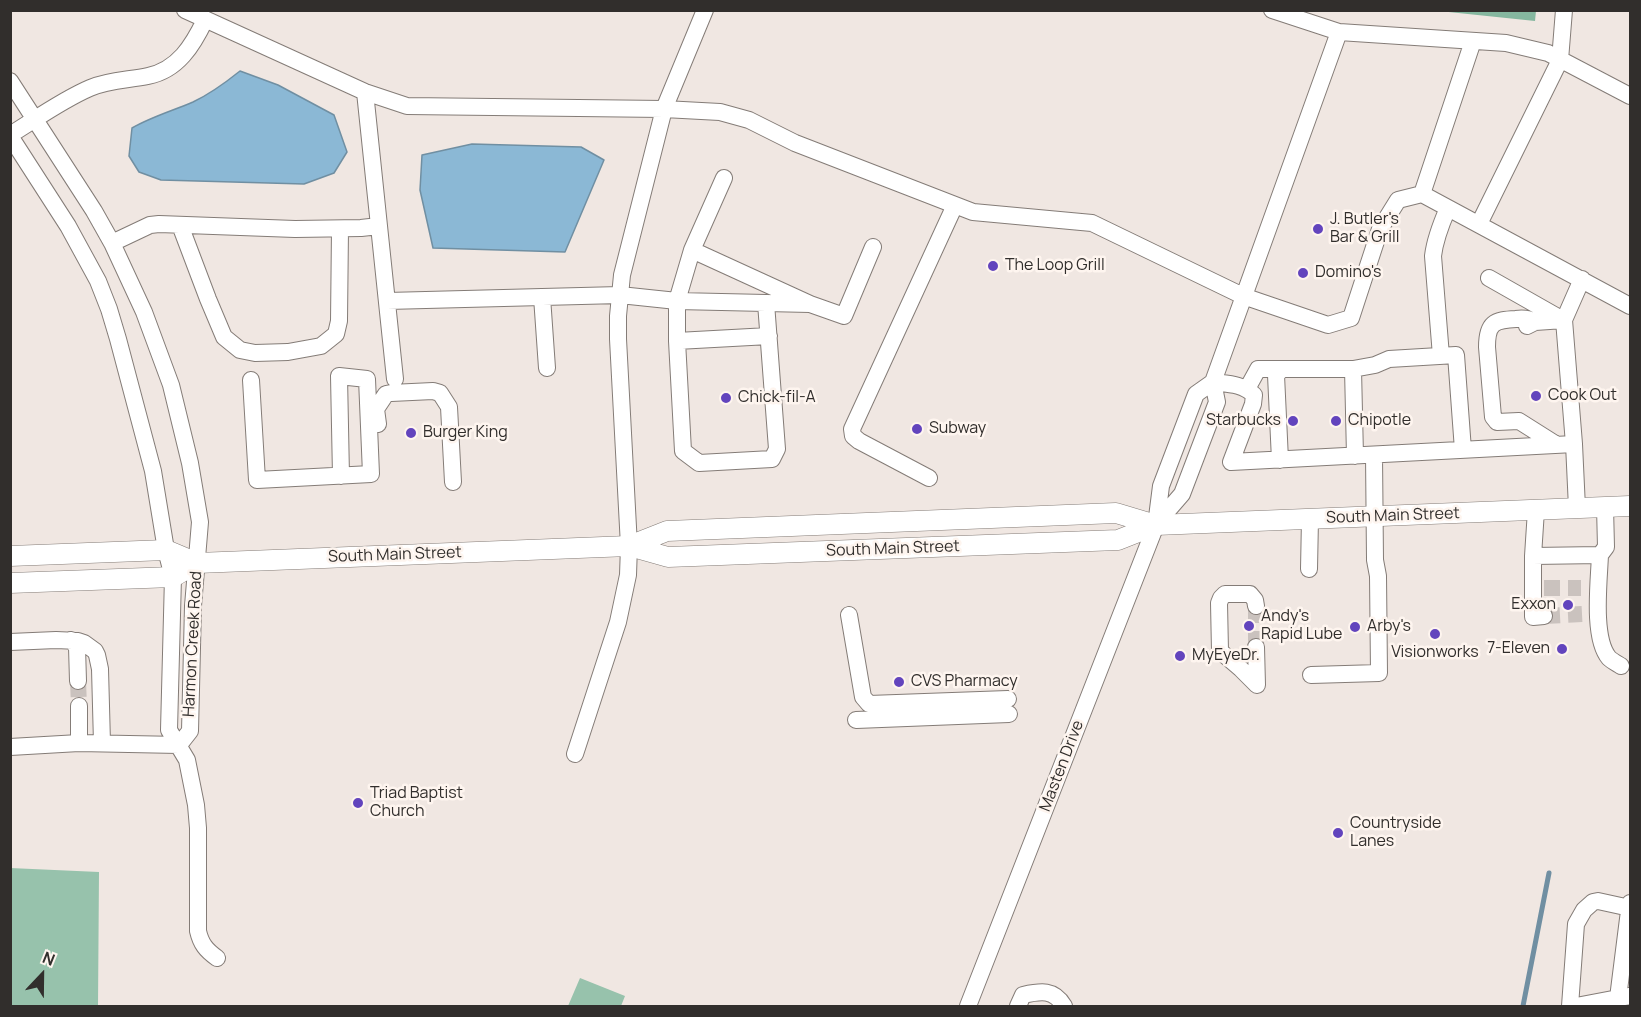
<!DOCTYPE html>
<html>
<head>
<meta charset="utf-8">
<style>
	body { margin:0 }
	#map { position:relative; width:1641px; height:1017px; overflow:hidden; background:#f0e7e2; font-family:Manrope,sans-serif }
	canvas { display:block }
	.frame { position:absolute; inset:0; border:12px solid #312e2c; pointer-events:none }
	.north { position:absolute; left:12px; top:945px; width:60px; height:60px; -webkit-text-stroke:4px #fef5ef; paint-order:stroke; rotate:22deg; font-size:16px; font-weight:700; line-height:24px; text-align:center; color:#312e2c }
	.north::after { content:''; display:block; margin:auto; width:21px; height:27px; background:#312e2c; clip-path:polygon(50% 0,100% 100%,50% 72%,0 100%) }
</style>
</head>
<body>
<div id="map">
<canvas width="1641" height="1017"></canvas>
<div class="frame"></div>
<div class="north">N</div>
</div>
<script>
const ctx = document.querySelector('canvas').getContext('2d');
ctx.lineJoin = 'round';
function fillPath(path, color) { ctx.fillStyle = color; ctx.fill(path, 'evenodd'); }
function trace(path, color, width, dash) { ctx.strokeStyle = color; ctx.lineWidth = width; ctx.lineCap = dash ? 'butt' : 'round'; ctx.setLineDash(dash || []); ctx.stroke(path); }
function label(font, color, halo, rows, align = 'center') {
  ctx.font = font + ' Manrope,sans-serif'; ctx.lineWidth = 5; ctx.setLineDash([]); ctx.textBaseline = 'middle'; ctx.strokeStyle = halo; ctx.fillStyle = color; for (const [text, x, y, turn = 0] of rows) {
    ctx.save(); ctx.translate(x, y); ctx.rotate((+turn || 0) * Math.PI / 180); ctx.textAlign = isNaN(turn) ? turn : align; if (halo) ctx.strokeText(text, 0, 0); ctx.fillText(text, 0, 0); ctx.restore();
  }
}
fillPath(new Path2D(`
	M10 868 99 872 98 1006H11Z
	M580 978 625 996 621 1006H568Z`), '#97c2ac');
fillPath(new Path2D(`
	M1439 11 1536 10V11L1535 21Z`), '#85b79f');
const water = new Path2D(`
	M240 71 278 85 334 115 347 152 334 173 304 184 161 180 139 172 129 156 132 128C151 117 172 111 193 102 210 94 225 83 240 71Z
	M472 144 581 147 604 160 565 252 433 248 420 190 422 155Z`);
fillPath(water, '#8bb8d5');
trace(water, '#708fa2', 1.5);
trace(new Path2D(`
	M1523 1006 1549 873`), '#708fa2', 5);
trace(new Path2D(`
	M1544 588H1581
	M1544 616 1582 614
	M1256 647V606
	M78 681 79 706`), '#cac2be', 16, [16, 8]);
const minor = new Path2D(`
	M185 10 365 92 407 106 664 109 720 112 749 120 795 143 973 212 1092 223 1243 296 1328 325 1351 318 1380 229 1398 200 1422 194 1630 306
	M1272 10 1339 32 1506 43 1548 53 1630 96
	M10 81 94 211 112 243 144 312 171 385 190 463 200 522 193 606 190 731 179 745
	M365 92 395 379
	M10 135C36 119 62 100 90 88 108 80 129 80 148 76 178 70 193 45 205 20
	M10 136 68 226 98 281 109 309 118 339 153 471 166 550 173 577 169 730 187 760 196 805 198 828V931C201 944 206 950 217 958
	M724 178 692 250 810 304
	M1422 194 1473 41
	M1479 224 1560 60 1564 10
	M180 225 208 299 224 337 240 350 255 353 288 352 321 346 336 334 339 321 340 229
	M112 243 150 225 159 224 295 229 361 228 379 226
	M1489 278 1563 320
	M542 297 547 368
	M387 301 620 295 677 301 766 303 777 449 772 459 699 463 683 451 677 341V301L692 250
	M766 303 810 304 844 316 873 247
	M1535 322C1528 318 1523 318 1516 319 1494 320 1487 323 1487 347L1493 417 1497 422 1519 421 1557 445
	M1527 326 1535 322 1564 320
	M677 341 769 336
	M1441 356 1433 256C1435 239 1441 224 1448 208
	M1353 369 1375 365 1389 359 1456 355 1463 450
	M251 380 257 480 371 474 367 379 339 376 341 476
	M1247 389 1258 369H1282
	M378 424 376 409 386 394 391 393 433 391 440 393 449 407 453 482
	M1574 444 1564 320 1582 279
	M1280 460 1276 375 1282 369H1353L1355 456
	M929 478 859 441 853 436 852 429 955 205
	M1536 510 1533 556 1600 555 1606 547 1605 507
	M1156 524 1182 494 1217 402 1213 382 1339 32
	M1600 555C1599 581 1592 638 1609 658 1612 661 1618 664 1621 666
	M1533 556V617L1544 616
	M1309 569 1310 519
	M849 615 863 697 869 704 1008 699
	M71 640 77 647 78 681
	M10 642 56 640 78 641 84 643 95 651 97 655 100 669 102 743
	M1256 647 1257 685 1241 669 1220 651 1219 603 1221 598 1225 594H1250L1255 600 1256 606
	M1311 675 1379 673 1378 576 1375 560 1374 455
	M79 706V743
	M856 720 1009 714
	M10 747 79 743 179 745
	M575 754 618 622 628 575 629 546 618 339V316L622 275 664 109 705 10
	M1630 903 1618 998 1630 996
	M968 1006 1156 525 1161 486 1196 394 1213 382C1228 384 1243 384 1254 395L1253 404 1231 462 1574 444 1577 508
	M1018 1006 1023 995C1041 991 1054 989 1064 1006
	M1570 1006 1576 924 1584 910 1593 902 1598 901 1630 908
	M1576 1006 1618 998`);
const major = new Path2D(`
	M629 546 668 557 1118 540 1156 525
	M10 556 166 550 197 563 629 546 667 531 1116 513 1156 525 1630 506
	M10 583 173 577 197 563`);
trace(minor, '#847c77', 18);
trace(major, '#847c77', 21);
trace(minor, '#fff', 16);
trace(major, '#fff', 20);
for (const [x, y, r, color] of [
	[1318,229,6,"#6244bd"],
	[993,266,6,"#6244bd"],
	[1303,273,6,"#6244bd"],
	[1536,396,6,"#6244bd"],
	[726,398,6,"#6244bd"],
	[1293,421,6,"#6244bd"],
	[1336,421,6,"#6244bd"],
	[917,429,6,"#6244bd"],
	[411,433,6,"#6244bd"],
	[1568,605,6,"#6244bd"],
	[1249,626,6,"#6244bd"],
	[1355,627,6,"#6244bd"],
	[1435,634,6,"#6244bd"],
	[1562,649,6,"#6244bd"],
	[1180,656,6,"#6244bd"],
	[899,682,6,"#6244bd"],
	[358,803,6,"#6244bd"],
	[1338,833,6,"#6244bd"]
]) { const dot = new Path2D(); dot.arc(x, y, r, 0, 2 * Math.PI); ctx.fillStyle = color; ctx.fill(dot); trace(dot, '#fef5ef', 2); }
label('16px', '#312e2c', '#fef5ef', [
	["J. Butler's",1330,220],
	["Bar & Grill",1330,238],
	["The Loop Grill",1005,266],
	["Domino's",1315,273],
	["Cook Out",1548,396],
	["Chick-fil-A",738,398],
	["Starbucks",1281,421,"right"],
	["Chipotle",1348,421],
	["Subway",929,429],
	["Burger King",423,433],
	["Exxon",1556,605,"right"],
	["Andy's",1261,617],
	["Rapid Lube",1261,635],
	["Arby's",1367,627],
	["7-Eleven",1550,649,"right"],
	["Visionworks",1435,653,"center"],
	["MyEyeDr.",1192,656],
	["CVS Pharmacy",911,682],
	["Triad Baptist",370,794],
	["Church",370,812],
	["Countryside",1350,824],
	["Lanes",1350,842]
], 'left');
label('16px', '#312e2c', '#fef5ef', [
	["South Main Street",1393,516,-2],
	["South Main Street",893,549,-2],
	["South Main Street",395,555,-2],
	["Harmon Creek Road",193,644,-87],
	["Masten Drive",1062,766,-69]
]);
</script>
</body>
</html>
